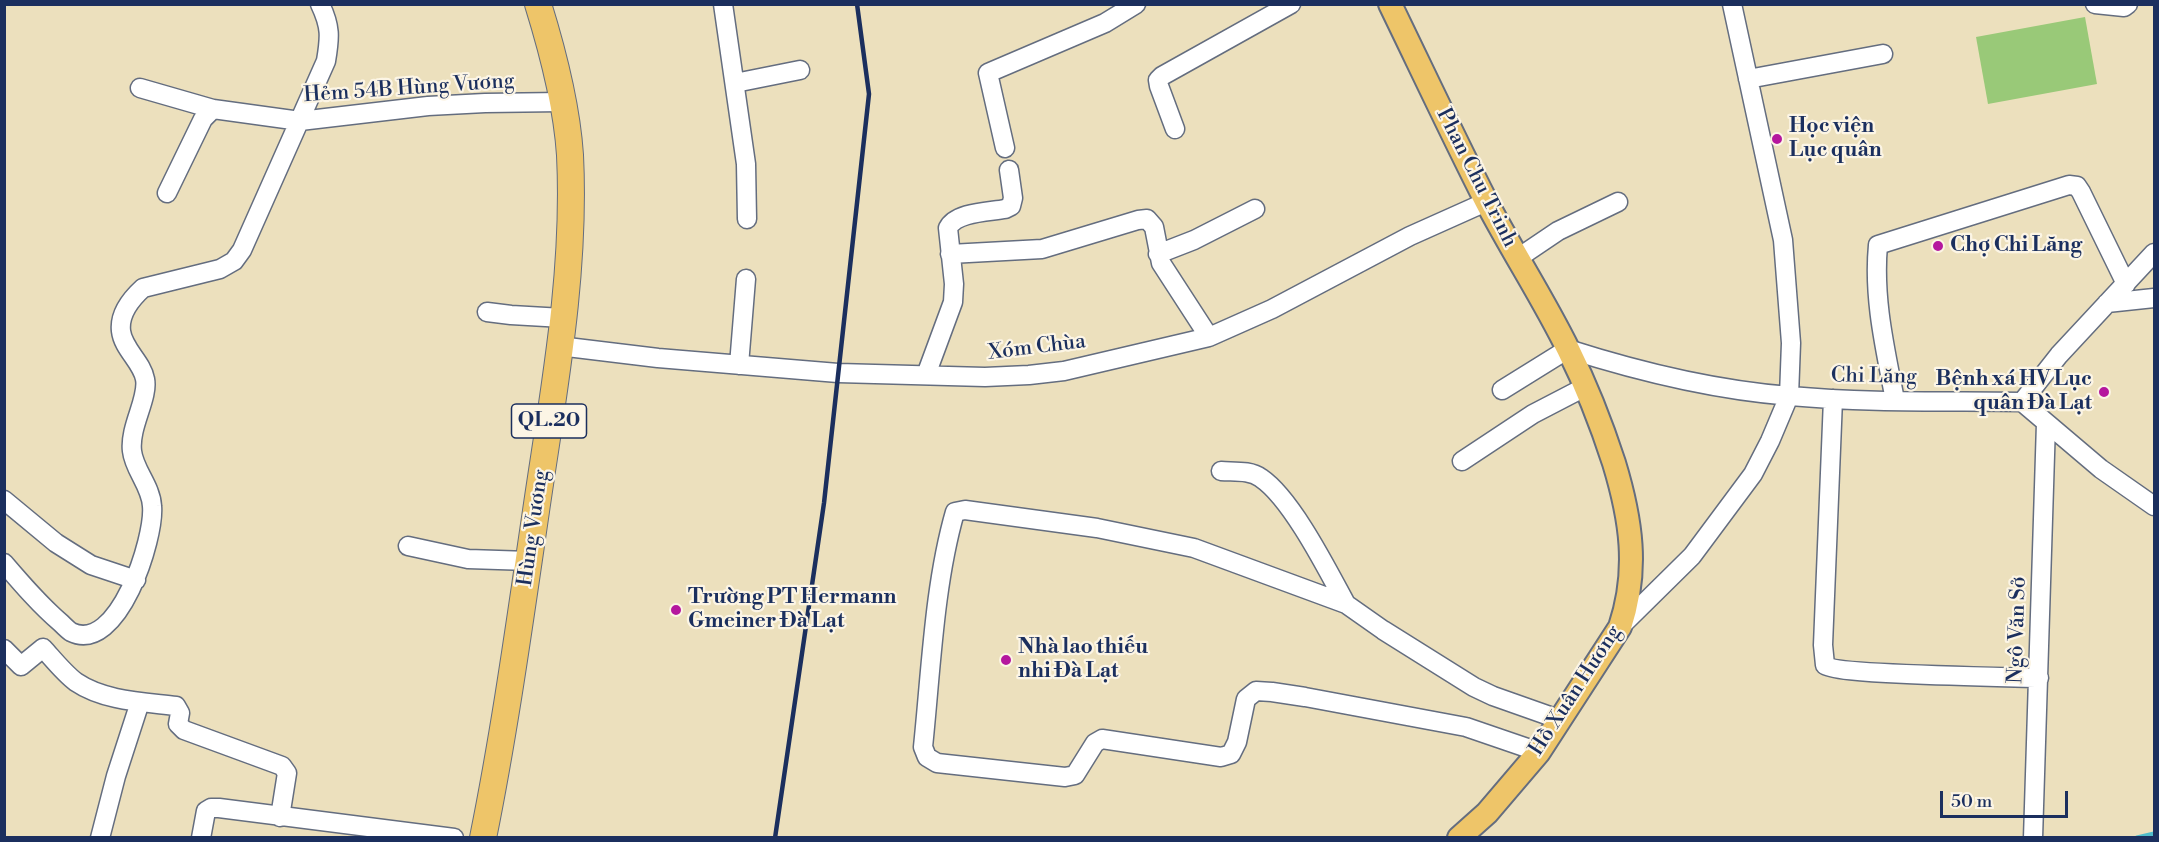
<!DOCTYPE html>
<html>
<head>
<meta charset="utf-8">
<style>
	body { margin:0 }
	#map { position:relative; width:2159px; height:842px; overflow:hidden; background:#ece0bd; font-family:"Libre Bodoni",serif }
	canvas { display:block }
	.frame { position:absolute; inset:0; border:6px solid #1b2f5e; pointer-events:none }
	.scale { position:absolute; left:1940px; top:791px; width:128px; height:27px; box-sizing:border-box; border:3px solid #1b2f5e; border-top:0; padding-left:8px; font-size:18px; line-height:21px; white-space:nowrap; color:#1b2f5e; -webkit-text-stroke:4px #fcf5e5; paint-order:stroke }
</style>
</head>
<body>
<div id="map">
<canvas width="2159" height="842"></canvas>
<div class="frame"></div>
<div class="scale">50 m</div>
</div>
<script>
const ctx = document.querySelector('canvas').getContext('2d');
ctx.lineJoin = 'round';
function fillPath(path, color) { ctx.fillStyle = color; ctx.fill(path, 'evenodd'); }
function trace(path, color, width, dash) { ctx.strokeStyle = color; ctx.lineWidth = width; ctx.lineCap = dash ? 'butt' : 'round'; ctx.setLineDash(dash || []); ctx.stroke(path); }
function label(font, color, halo, rows, align = 'center') {
  ctx.font = font + ' "Libre Bodoni",serif'; ctx.lineWidth = 4.5; ctx.setLineDash([]); ctx.textBaseline = 'middle'; ctx.strokeStyle = halo; ctx.fillStyle = color; for (const [text, x, y, turn = 0] of rows) {
    ctx.save(); ctx.translate(x, y); ctx.rotate((+turn || 0) * Math.PI / 180); ctx.textAlign = isNaN(turn) ? turn : align; if (halo) ctx.strokeText(text, 0, 0); ctx.fillText(text, 0, 0); ctx.restore();
  }
}
fillPath(new Path2D(`
	M2085 17 2097 84 1988 104 1976 37Z`), '#99c978');
trace(new Path2D(`
	M2137 838 2154 834`), '#50bdcb', 5);
const minor = new Path2D(`
	M723 4 746 164 747 219
	M2095 4 2124 7 2128 4
	M1748 79 1883 54
	M735 83 800 70
	M140 88 213 109
	M1175 129 1159 86 1158 80 1162 76 1291 4
	M1005 148 988 73 1105 23 1136 4
	M167 193 203 119 213 109 300 121 428 106 485 103 562 102
	M950 254 1042 249 1138 220 1147 219 1154 227 1161 263 1209 337
	M1158 254 1194 240 1255 209
	M1518 258 1558 231 1618 202
	M2107 303 2154 298
	M487 312 511 315 563 318
	M559 346 658 358 838 373 985 377 1029 375 1064 371 1209 337 1272 309 1410 236 1486 202
	M739 365 746 279
	M926 375 953 302 954 284 948 228C956 212 988 212 1005 209L1011 206 1013 198 1009 170
	M1502 390 1568 349C1640 372 1714 390 1790 396 1867 403 1945 401 2022 402
	M1833 399 1823 645 1825 665C1836 675 2011 677 2039 678
	M1895 400C1885 348 1873 298 1878 245L2069 185 2077 186 2081 192 2126 284
	M2022 402 2059 355 2154 253
	M2022 402 2101 469 2154 506
	M1462 461 1533 414 1585 387
	M1221 471C1234 472 1250 470 1261 478 1292 499 1328 571 1346 604
	M4 500 56 543 91 565 136 580
	M408 546 468 559 529 561
	M4 563C22 584 40 605 61 623 64 626 68 630 71 632 118 655 155 538 152 506 151 486 134 470 132 451 129 427 149 398 145 379 142 362 123 349 121 331 119 314 132 298 143 288L220 269 234 261 242 250 326 61C330 37 331 27 320 4
	M1620 627 1692 556 1753 474 1770 441 1789 396 1791 343 1783 240 1732 4
	M4 649 21 666 43 648C53 659 64 673 76 682 104 701 143 702 176 706L180 713 178 724 184 730 282 766 287 773 280 817
	M1539 752 1466 727 1305 697 1272 692 1256 691 1246 699 1237 742 1231 754 1221 757 1102 739 1095 743 1075 775 1065 777 937 763 927 757 923 747C931 671 934 585 955 512L965 510 1097 528 1194 548 1346 604 1383 630 1474 687 1493 696 1561 720
	M100 838 116 776 140 702
	M201 838 206 811 211 808H219L454 838
	M2033 838 2046 423`);
const major = new Path2D(`
	M1390 4C1422 70 1453 136 1486 201 1512 251 1543 298 1568 349 1586 385 1601 423 1614 463 1631 519 1639 570 1620 627L1539 752 1487 813 1459 838`);
const highway = new Path2D(`
	M483 838C505 729 520 620 536 511 553 394 576 274 570 155 567 109 552 49 538 4`);
trace(minor, '#646d7f', 21);
trace(major, '#646d7f', 26);
trace(highway, '#646d7f', 28);
trace(minor, '#fff', 18);
trace(major, '#eec569', 22);
trace(highway, '#eec569', 26);
trace(new Path2D(`
	M775 838 824 503 869 94 857 4`), '#1b2f5e', 4.5);
for (const [x, y, r, color] of [
	[1777,139,6,"#b5179e"],
	[1938,246,6,"#b5179e"],
	[2104,392,6,"#b5179e"],
	[676,610,6,"#b5179e"],
	[1006,660,6,"#b5179e"]
]) { const dot = new Path2D(); dot.arc(x, y, r, 0, 2 * Math.PI); ctx.fillStyle = color; ctx.fill(dot); trace(dot, '#fcf5e5', 2); }
for (const [x, y, w] of [
	[549,421,75]
]) { const box = new Path2D(); box.roundRect(x - w / 2, y - 17, w, 34, 4.5); ctx.fillStyle = '#fcf5e5'; ctx.fill(box); trace(box, '#1b2f5e', 1.5); }
label('bold 20px', '#1b2f5e', null, [
	["QL.20",549,421]
]);
label('21px', '#1b2f5e', '#fcf5e5', [
	["Hẻm 54B Hùng Vương",409,89,-4],
	["Phan Chu Trinh",1476,178,63],
	["Xóm Chùa",1037,348,-7],
	["Chi Lăng",1874,377,1],
	["Hùng Vương",534,528,-82],
	["Ngô Văn Sở",2018,630,-88],
	["Hồ Xuân Hương",1576,691,-57]
]);
label('bold 21px', '#1b2f5e', '#fcf5e5', [
	["Học viện",1789,127],
	["Lục quân",1789,151],
	["Chợ Chi Lăng",1950,246],
	["Bệnh xá HV Lục",2092,380,"right"],
	["quân Đà Lạt",2092,404,"right"],
	["Trường PT Hermann",688,598],
	["Gmeiner Đà Lạt",688,622],
	["Nhà lao thiếu",1018,648],
	["nhi Đà Lạt",1018,672]
], 'left');
</script>
</body>
</html>
